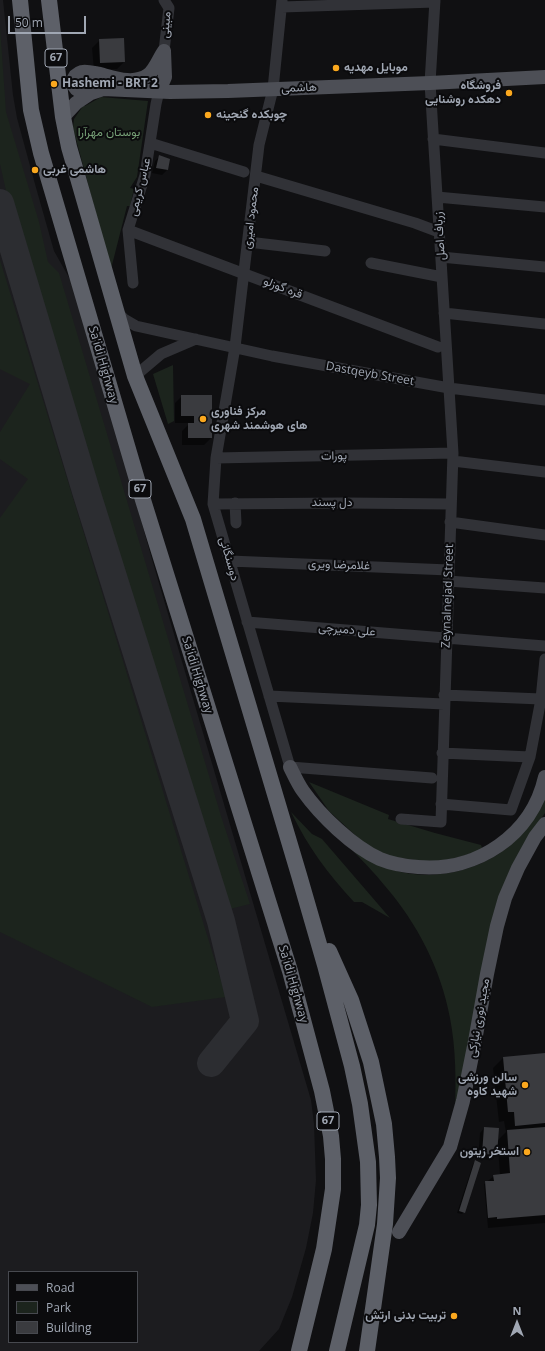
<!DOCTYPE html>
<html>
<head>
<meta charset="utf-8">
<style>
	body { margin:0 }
	#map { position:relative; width:545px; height:1351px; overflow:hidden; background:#101012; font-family:"Open Sans",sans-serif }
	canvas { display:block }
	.legend { position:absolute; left:8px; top:1271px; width:130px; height:72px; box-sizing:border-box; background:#0b0b0d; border:1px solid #47494f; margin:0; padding:5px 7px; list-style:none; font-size:12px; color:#a0a7b3 }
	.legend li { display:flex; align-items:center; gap:8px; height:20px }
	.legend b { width:20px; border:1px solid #47494f }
	.north { position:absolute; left:497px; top:1303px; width:40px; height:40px; -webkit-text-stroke:3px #0b0b0d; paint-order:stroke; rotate:0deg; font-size:11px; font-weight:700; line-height:16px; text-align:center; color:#a0a7b3 }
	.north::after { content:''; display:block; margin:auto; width:14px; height:18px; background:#a0a7b3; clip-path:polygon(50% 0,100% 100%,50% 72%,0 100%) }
	.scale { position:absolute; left:8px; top:16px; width:78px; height:18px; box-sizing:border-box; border:2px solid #a0a7b3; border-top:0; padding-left:5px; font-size:12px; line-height:14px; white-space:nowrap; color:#a0a7b3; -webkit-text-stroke:3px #0b0b0d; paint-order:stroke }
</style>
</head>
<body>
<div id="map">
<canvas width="545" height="1351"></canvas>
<ul class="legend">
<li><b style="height:5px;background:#4d4f56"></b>Road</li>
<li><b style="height:11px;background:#1c241d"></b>Park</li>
<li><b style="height:11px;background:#3a3b3f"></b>Building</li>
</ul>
<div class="north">N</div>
<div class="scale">50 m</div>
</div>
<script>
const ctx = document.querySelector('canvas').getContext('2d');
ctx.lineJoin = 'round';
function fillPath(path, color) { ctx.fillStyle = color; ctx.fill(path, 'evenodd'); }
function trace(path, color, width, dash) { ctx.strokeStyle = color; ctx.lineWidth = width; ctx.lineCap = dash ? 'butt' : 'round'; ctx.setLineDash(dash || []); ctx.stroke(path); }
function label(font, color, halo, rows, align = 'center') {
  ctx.font = font + ' "Open Sans",Vazirmatn,sans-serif'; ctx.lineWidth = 4; ctx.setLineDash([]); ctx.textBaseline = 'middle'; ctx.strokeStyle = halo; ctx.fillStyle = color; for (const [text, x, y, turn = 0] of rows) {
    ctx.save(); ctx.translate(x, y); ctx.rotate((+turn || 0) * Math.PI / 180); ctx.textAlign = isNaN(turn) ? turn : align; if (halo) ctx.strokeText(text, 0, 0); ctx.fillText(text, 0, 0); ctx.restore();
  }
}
fillPath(new Path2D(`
	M0 0H3L13 95 17 118 35 184 54 251 71 281 123 455 151 556 311 1100 314 1124 316 1180 313 1213 306 1248 292 1297 279 1329 259 1351H0ZM9 1272H137V1342H9Z`), '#1c1c1f');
fillPath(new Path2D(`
	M0 26 6 112 39 222 48 262 59 273 221 816 250 904 222 911 157 700 89 462 7 195 0 164Z
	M101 97 148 101 137 177 130 188 134 189 130 206H127L111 269 73 128 74 119 83 106H85Z
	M0 260 226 997 152 1007 0 932V518L28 479 0 459V432L30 384 0 369Z
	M173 365 174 421 168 424 153 374Z
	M309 782 389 815 388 819 435 833 481 845 483 850 438 863 385 856 367 846 329 811Z
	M545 793V813L527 839 455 1112C456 1080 456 1049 450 1018 441 969 417 923 385 886 374 872 361 859 348 846 362 853 376 863 391 869 425 881 466 874 497 855 503 851 511 846 516 840 527 826 535 808 545 793Z
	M291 812 312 834 322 839 390 918 362 902H354C328 874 308 847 291 812Z`), '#1c241d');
fillPath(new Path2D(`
	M100 40 124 62 117 69 94 70 92 48Z
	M160 156 169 159 167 170 162 175 152 173 155 161Z
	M182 396H211V438L204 445H182V431L188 425V423H175V403Z
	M545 1054V1223L488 1228 484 1184 494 1176 500 1175 498 1148H497L496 1155 492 1160 478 1159 480 1133 484 1128 497 1141 506 1132 504 1121 499 1122 493 1068 503 1058Z
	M475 1162 464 1212 462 1214 457 1213 473 1164Z`), '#0007');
trace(new Path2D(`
	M0 203 86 491 221 921 245 1021 211 1063`), '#2c2d31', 28);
fillPath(new Path2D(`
	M124 38 125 62 100 63 99 39Z
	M159 155 170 159 168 170 156 168Z
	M181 395H212V438H188V423H194V416H181Z
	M545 1053V1123L515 1126 514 1112H508L503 1057Z
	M484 1127 499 1128 497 1155 482 1154Z
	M545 1127V1215L497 1219V1217L488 1218 485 1181H494L493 1175 510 1173 507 1130Z
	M475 1160 481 1163 465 1213 459 1211Z`), '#3a3b3f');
trace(new Path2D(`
	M164 0 169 8 164 51
	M282 0 273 89 259 145 235 347 216 458 213 504 290 767 432 778
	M282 7 435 2
	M433 139 545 153
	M150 143 244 172
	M256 176 415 223 439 232
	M437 197 545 207
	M128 230 438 347
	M248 242 325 251
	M441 257 545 267
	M371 263 442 277
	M133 283 128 230 145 175 156 104 159 91
	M116 311 124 319 136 326 272 356 449 388 545 400
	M444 313 545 324
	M135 376 161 354 196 339
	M216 458 453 453
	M453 461 545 472
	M235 503 236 523
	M213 504 346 503 451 504
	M450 522 545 535
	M230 561 449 570
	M448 581 545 588
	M247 622 545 646
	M444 695 541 699
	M269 696 444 704
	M442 753 530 757
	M441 804 511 810 530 757 541 699 545 659
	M401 819 441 822 453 453 430 83 435 0`), '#313237', 11);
trace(new Path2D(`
	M159 91 165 77 164 51
	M91 93C87 93 82 93 79 91 70 86 72 75 82 72 87 71 94 73 100 74 115 78 134 85 148 75 155 70 159 58 164 51
	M63 117 76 103 91 93 103 89 170 92 228 91 430 83 545 77
	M290 767C294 775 298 784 303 791 320 815 353 847 380 859 392 864 405 866 418 867 477 872 532 835 545 777
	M399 1232 450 1147 463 1101 475 1041 487 974 497 926 505 898 518 868 535 837 545 824`), '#4d4f56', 14);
trace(new Path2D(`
	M20 0 31 110 41 153 143 500 290 971 322 1091 331 1136 333 1159V1189L324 1249 299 1351
	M49 0 63 117 69 147 135 376 193 519 299 875 325 965 352 1066 360 1104 368 1162 369 1205 367 1225 337 1351
	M329 951 351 1000 371 1062 384 1124 387 1157 388 1178 385 1224 367 1351`), '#5d6068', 16);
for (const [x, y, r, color] of [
	[336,68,4,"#fba81e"],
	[54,84,4,"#fba81e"],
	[509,93,4,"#fba81e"],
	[208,115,4,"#fba81e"],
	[35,170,4,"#fba81e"],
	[203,419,4,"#fba81e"],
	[525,1085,4,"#fba81e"],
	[527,1152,4,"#fba81e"],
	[454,1316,4,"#fba81e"]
]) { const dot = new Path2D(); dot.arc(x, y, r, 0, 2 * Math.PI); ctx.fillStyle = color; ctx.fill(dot); trace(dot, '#0b0b0d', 1.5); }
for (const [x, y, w] of [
	[56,58,22],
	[140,489,22],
	[328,1121,22]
]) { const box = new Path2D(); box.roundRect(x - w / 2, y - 9, w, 18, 3); ctx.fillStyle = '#0b0b0d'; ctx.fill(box); trace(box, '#a0a7b3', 1); }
label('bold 11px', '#a0a7b3', null, [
	["67",56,58],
	["67",140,489],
	["67",328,1121]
]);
label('12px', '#a0a7b3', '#0b0b0d', [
	["مبینی",166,25,-85],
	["هاشمی",299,88,-2],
	["عباس کریمی",140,187,-76],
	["محمود امیری",251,218,-83],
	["زرباف اصل",440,236,-94],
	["قره گوزلو",283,288,21],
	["Sa'idi Highway",103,365,74],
	["Dastqeyb Street",370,374,10],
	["پورات",334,456,-1],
	["دل پسند",332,503],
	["دوسنگانی",229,559,74],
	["غلامرضا ویری",339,565,2],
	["Zeynalnejad Street",448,596,-88],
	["علی دمیرچی",347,630,5],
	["Sa'idi Highway",197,675,73],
	["Sa'idi Highway",293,984,74],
	["مجید نوری نیارکی",479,1018,-80]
]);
label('bold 12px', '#a0a7b3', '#0b0b0d', [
	["موبایل مهدیه",344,68],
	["Hashemi - BRT 2",62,84],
	["فروشگاه",501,86,"right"],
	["دهکده روشنایی",501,100,"right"],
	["چوبکده گنجینه",216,115],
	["هاشمی غربی",43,170],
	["مرکز فناوری",211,412],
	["های هوشمند شهری",211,426],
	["سالن ورزشی",517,1078,"right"],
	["شهید کاوه",517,1092,"right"],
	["استخر زیتون",519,1152,"right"],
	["تربیت بدنی ارتش",446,1316,"right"]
], 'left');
label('12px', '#76a077', '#0b0b0d', [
	["بوستان مهرآرا",109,133]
]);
</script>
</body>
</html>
